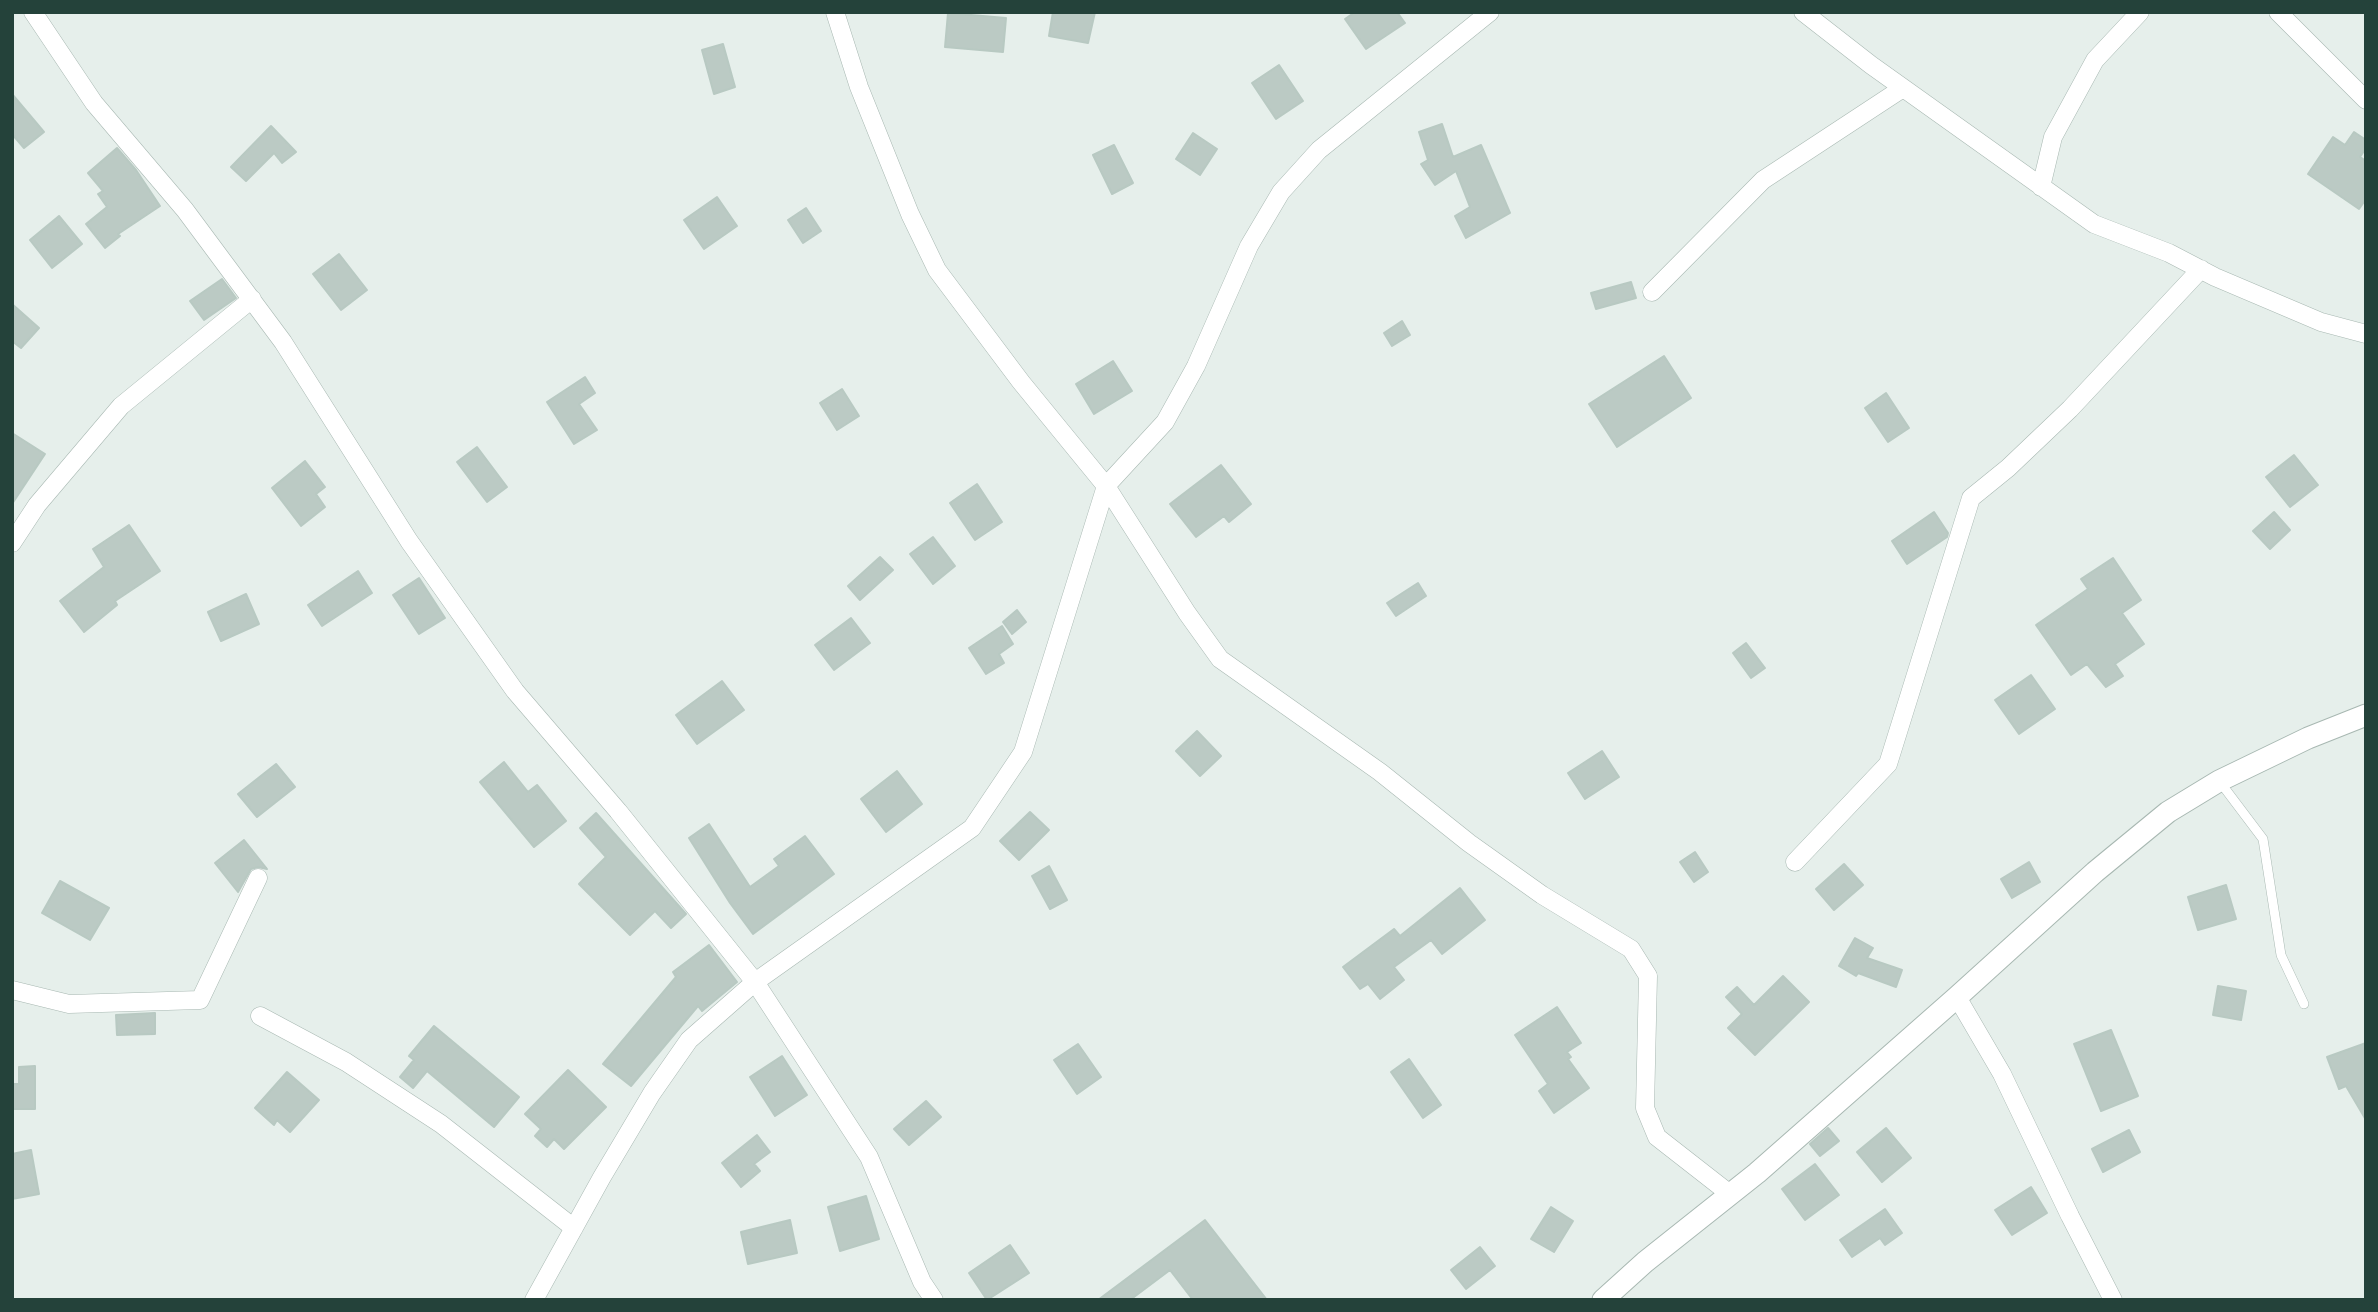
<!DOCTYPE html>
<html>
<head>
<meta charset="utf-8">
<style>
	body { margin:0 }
	#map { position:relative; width:2378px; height:1312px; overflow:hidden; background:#e6efeb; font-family:Arial,sans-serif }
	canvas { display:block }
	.frame { position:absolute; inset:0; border:14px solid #24423a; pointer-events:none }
</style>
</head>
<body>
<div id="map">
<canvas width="2378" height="1312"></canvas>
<div class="frame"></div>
</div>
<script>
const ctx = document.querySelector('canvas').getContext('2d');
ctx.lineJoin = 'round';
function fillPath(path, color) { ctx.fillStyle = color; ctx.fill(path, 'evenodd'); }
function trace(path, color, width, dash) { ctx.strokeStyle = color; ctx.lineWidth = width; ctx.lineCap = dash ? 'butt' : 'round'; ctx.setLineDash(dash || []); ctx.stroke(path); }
const building = new Path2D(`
	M1053 12H1095L1088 43 1049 36Z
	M1355 12H1397L1405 23 1366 49 1345 19Z
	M948 13 1006 18 1003 52 945 47Z
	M723 44 735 87 714 94 702 50Z
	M1279 65 1303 101 1276 119 1252 83Z
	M12 94 44 132 24 148 12 134Z
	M1442 124 1453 157 1481 145 1510 213 1466 238 1455 216 1470 207 1456 171 1435 185 1421 164 1428 160 1419 132Z
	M271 126 296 152 282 163 274 153 246 181 231 167Z
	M2354 132 2366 140V148L2360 157 2366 161V199L2359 209 2308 174 2333 137 2345 145Z
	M1193 133 1217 149 1200 175 1176 159Z
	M1114 145 1133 183 1112 194 1093 155Z
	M117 148 136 170 160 206 118 234 120 236 105 248 86 224 107 207 98 194 103 191 88 173Z
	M717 197 737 226 704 249 684 220Z
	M806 208 821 231 803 243 788 220Z
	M59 216 82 244 52 268 30 240Z
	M339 254 367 290 341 310 313 274Z
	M222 279 236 298 204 320 190 301Z
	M1631 282 1636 298 1596 309 1591 293Z
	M12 304 39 328 21 348 12 341Z
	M1402 321 1410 335 1392 346 1384 333Z
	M1664 356 1691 398 1617 447 1589 404Z
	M1113 361 1132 391 1094 414 1076 384Z
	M585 377 595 393 579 404 597 430 574 444 547 402Z
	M842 389 859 416 837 430 820 403Z
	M1886 393 1909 428 1888 442 1865 408Z
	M12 433 45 454 12 504Z
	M477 447 507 487 487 502 457 462Z
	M2294 455 2318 485 2290 507 2266 477Z
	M305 461 325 487 316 494 325 507 301 526 272 488Z
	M1221 465 1251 504 1229 522 1224 516 1196 537 1170 504Z
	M977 484 1002 522 975 540 950 503Z
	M1934 512 1948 533 1947 537 1907 564 1892 541Z
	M2274 512 2290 530 2270 549 2253 531Z
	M129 525 160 571 115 601 117 605 84 632 60 601 104 567 93 549Z
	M933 537 955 566 933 584 910 554Z
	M880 557 893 570 860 600 848 586Z
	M2113 558 2141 600 2122 613 2144 644 2115 664 2123 676 2106 687 2087 664 2071 675 2036 625 2088 589 2081 579Z
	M358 571 372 593 322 626 308 605Z
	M419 578 445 618 419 634 393 595Z
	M1418 583 1426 596 1396 616 1387 603Z
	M246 594 259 624 221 641 208 612Z
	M1017 610 1026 622 1012 634 1003 622Z
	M851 618 870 643 834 670 815 645Z
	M1002 626 1013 644 999 654 1004 663 986 674 969 648Z
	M1746 643 1765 668 1751 678 1733 653Z
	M2031 675 2055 709 2019 734 1995 700Z
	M722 681 744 710 697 744 676 715Z
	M1197 731 1221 756 1200 776 1176 751Z
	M1602 751 1619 777 1585 799 1568 773Z
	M504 762 528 792 537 785 566 821 534 847 480 782Z
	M276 764 295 787 257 817 238 794Z
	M897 771 922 804 886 832 861 799Z
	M1030 812 1049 830 1019 860 1000 841Z
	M596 813 686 914 671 928 655 911 630 935 579 884 606 857 580 828Z
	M709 824 750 887 779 866 774 859 805 836 834 874 753 934 730 903 689 838Z
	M244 840 267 869 258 867 251 869 238 892 215 863Z
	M1695 852 1708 872 1694 882 1680 862Z
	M2029 862 2040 882 2012 898 2001 879Z
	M1844 864 1863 885 1834 910 1816 889Z
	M1049 866 1067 900 1050 909 1032 876Z
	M60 881 109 908 90 940 42 913Z
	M2226 885 2236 919 2198 930 2188 897Z
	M1460 888 1485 920 1442 954 1431 940 1394 967 1404 980 1380 999 1368 984 1360 989 1343 967 1394 929 1400 936Z
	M1855 938 1873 948 1867 958 1902 970 1896 987 1858 973 1856 976 1839 966Z
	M709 945 737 982 702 1011 698 1006 631 1086 603 1064 676 977 673 972Z
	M1783 976 1809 1002 1755 1055 1728 1028 1742 1014 1726 997 1737 987 1754 1005Z
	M2218 986 2246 991 2241 1020 2213 1015Z
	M1557 1007 1581 1043 1567 1052 1571 1057 1568 1059 1589 1088 1554 1113 1539 1091 1548 1084 1515 1035Z
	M155 1013V1034L117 1035 116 1015Z
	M434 1026 519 1097 494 1127 427 1071 413 1088 400 1077 414 1060 409 1056Z
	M2111 1030 2138 1096 2101 1111 2074 1044Z
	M2366 1043V1120L2346 1086 2339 1089 2327 1057Z
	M1078 1044 1101 1077 1077 1094 1054 1060Z
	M782 1056 807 1095 775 1116 750 1077Z
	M1409 1059 1441 1105 1423 1118 1391 1072Z
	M35 1066V1109H12V1084H19V1067Z
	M568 1070 606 1107 564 1149 554 1139 547 1147 535 1136 541 1129 525 1114Z
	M287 1072 319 1100 290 1132 277 1120 274 1125 255 1108Z
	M926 1101 941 1117 909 1145 894 1129Z
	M1828 1128 1839 1141 1820 1156 1810 1144Z
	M1886 1128 1911 1158 1882 1182 1857 1152Z
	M2129 1130 2140 1152 2103 1172 2092 1149Z
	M757 1135 770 1152 754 1164 760 1171 741 1187 722 1163Z
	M31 1150 39 1194 12 1199V1154Z
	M1815 1164 1839 1195 1805 1220 1782 1189Z
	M2031 1187 2047 1213 2012 1235 1995 1210Z
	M866 1196 879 1239 840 1251 828 1207Z
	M1551 1207 1573 1221 1554 1252 1531 1239Z
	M1885 1209 1902 1233 1885 1245 1880 1238 1852 1257 1840 1240Z
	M790 1220 797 1253 748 1264 741 1232Z
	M1205 1220 1267 1300H1193L1170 1270 1130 1300H1098Z
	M1010 1245 1029 1273 987 1300 969 1273Z
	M1480 1247 1495 1266 1466 1289 1451 1270Z`);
fillPath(building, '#bbcac4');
trace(building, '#b8c9c2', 2);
const service = new Path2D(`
	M2220 782 2263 839 2281 955 2304 1004`);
const minor = new Path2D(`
	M33 12 94 103 185 210 283 342 409 541 515 691 618 811 755 982 869 1157 922 1282 934 1300
	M835 12 859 87 910 214 937 270 1021 382 1106 486 1187 613 1220 659 1380 772 1469 843 1542 895 1631 949 1648 976 1645 1108 1657 1137 1730 1194
	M1803 12 1871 65 2094 224 2169 253 2215 277 2321 322 2366 334
	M2278 12 2366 100
	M2041 187 2053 137 2095 60 2140 12
	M1652 292 1763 180 1903 88
	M12 543 37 505 121 406 252 299
	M1795 862 1888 764 1971 498 2008 468 2070 409 2201 269
	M12 990 69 1004 200 1000 258 878
	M1957 997 2002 1074 2070 1216 2113 1300
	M260 1016 346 1062 441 1124 574 1228
	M534 1300 602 1177 652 1093 689 1040 755 982 972 828 1023 752 1106 486 1165 422 1196 366 1249 246 1281 192 1319 150 1490 12`);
const tertiary = new Path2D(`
	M1603 1300 1645 1262 1757 1173 1957 997 2095 872 2168 812 2219 781 2308 738 2366 715`);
trace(service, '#a8b8b2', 10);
trace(minor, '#a8b8b2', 19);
trace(tertiary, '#a8b8b2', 23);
trace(service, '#fff', 9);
trace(minor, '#fff', 18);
trace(tertiary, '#fff', 21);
</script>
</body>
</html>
